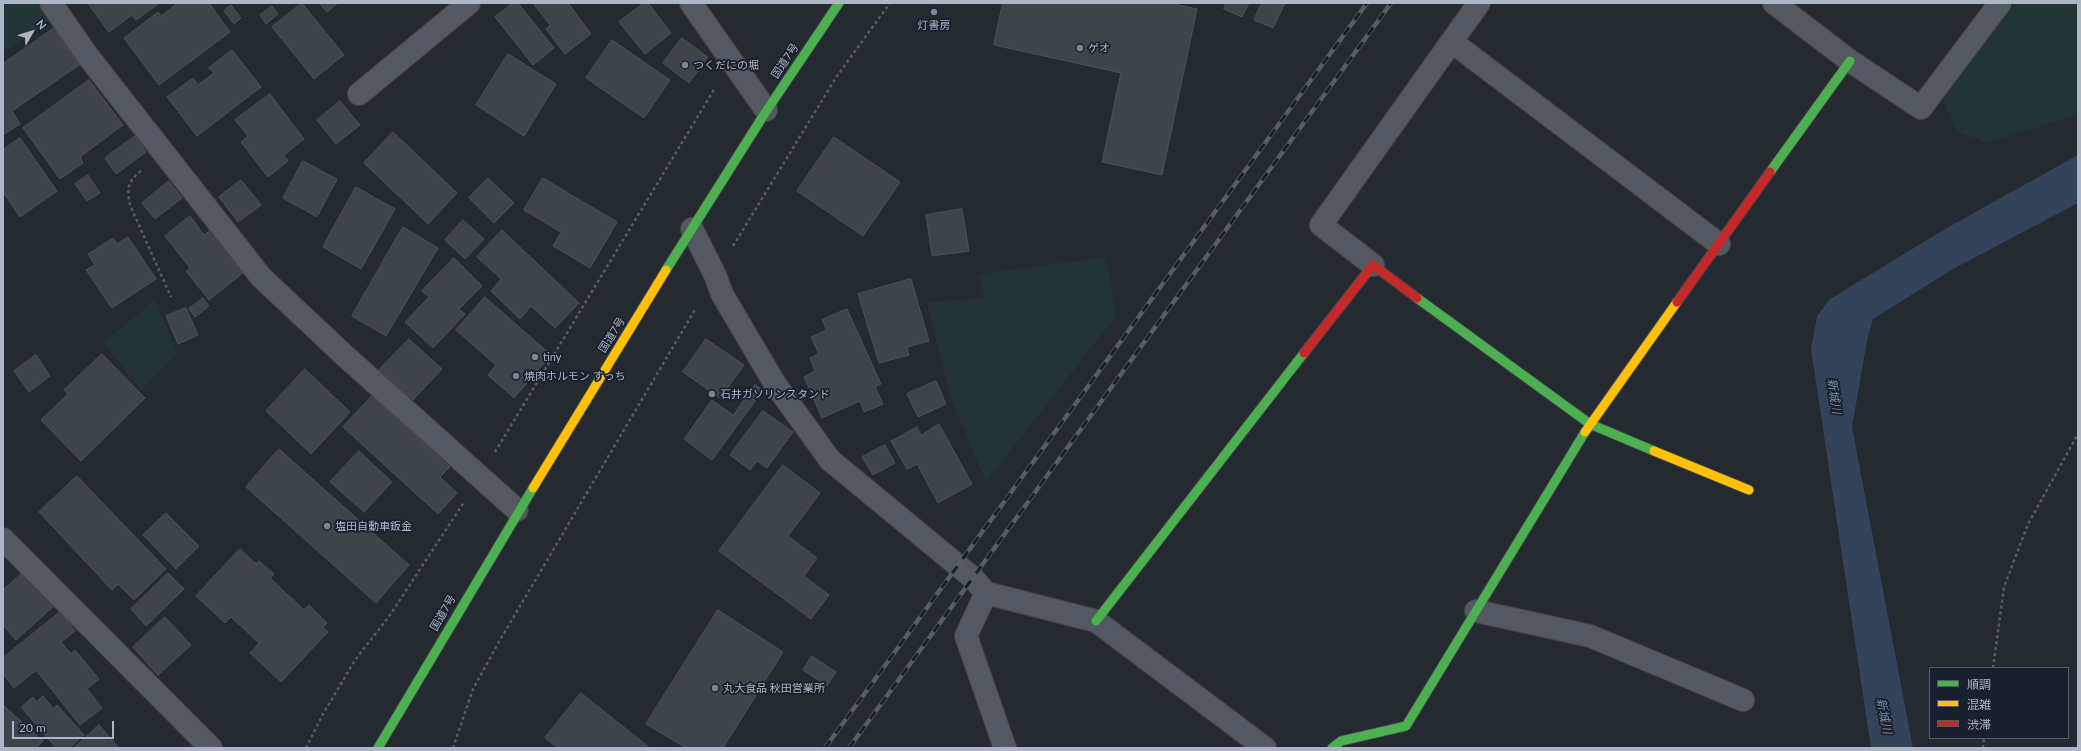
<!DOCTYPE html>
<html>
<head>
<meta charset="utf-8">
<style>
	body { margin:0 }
	#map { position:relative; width:2081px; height:751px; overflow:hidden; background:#252a31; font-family:Lato,"Noto Sans JP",sans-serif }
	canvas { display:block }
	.frame { position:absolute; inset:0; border:4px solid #adb6c4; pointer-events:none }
	.legend { position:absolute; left:1929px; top:667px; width:140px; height:72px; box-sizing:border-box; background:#19202b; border:1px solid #545c68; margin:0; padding:5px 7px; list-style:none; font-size:12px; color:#adb6c4 }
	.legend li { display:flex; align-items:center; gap:8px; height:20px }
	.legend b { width:20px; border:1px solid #545c68 }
	.north { position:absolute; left:12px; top:12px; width:40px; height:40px; -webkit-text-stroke:3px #19202b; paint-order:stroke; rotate:51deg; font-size:11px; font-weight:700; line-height:16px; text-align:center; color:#adb6c4 }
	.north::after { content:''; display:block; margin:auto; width:14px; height:18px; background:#adb6c4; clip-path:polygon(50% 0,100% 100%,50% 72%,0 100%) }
	.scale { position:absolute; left:12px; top:721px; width:102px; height:18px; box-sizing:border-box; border:2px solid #adb6c4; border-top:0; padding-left:5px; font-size:12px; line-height:14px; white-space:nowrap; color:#adb6c4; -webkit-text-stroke:3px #19202b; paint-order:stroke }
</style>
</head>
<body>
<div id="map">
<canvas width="2081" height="751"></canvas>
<div class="frame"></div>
<ul class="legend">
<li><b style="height:5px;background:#4caf50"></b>順調</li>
<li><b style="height:5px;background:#ffc107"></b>混雑</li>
<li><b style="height:5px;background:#c62828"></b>渋滞</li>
</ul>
<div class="north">N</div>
<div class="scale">20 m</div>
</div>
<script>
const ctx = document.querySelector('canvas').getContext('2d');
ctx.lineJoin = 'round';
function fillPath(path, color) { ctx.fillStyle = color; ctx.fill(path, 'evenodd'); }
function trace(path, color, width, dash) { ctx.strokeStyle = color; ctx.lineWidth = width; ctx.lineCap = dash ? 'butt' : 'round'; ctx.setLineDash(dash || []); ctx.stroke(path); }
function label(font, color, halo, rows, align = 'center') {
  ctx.font = font + ' Lato,"Noto Sans JP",sans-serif'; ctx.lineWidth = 3.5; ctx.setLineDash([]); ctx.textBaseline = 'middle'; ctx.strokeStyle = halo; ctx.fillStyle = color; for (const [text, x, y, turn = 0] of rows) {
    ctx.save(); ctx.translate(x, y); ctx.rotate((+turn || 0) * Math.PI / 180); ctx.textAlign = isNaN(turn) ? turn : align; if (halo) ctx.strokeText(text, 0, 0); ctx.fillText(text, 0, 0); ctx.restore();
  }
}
fillPath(new Path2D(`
	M3 3H37L49 21 3 52Z
	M2015 3H2078V114L1988 143 1956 131 1941 95Z
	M1106 257 1116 316 986 482 951 399 927 302 985 298 978 274Z
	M155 300 177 354 141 390 103 343Z`), '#223436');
fillPath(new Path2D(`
	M2078 155V203L1953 269 1873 319 1867 341 1852 427 1913 748H1871L1811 349 1817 316 1830 299 1945 229Z`), '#32435a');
const building = new Path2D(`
	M88 3H157L158 4 136 20 132 15 109 32Z
	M178 3H209L230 32 159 85 124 38 158 12 161 16Z
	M302 3 344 55 314 79 272 27Z
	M320 3H338L327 12Z
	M513 3H518L554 48 533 65 495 17Z
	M533 3H568L591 34 565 54 546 29 550 25Z
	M644 3H648L671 33 645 54 619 22Z
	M1003 3H1169L1197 9 1162 175 1102 162 1121 73 994 45Z
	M1226 3H1249L1242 17 1224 9Z
	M1262 3H1285L1273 28 1254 20Z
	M231 5 241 18 234 24 224 11Z
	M272 6 278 14 266 24 260 15Z
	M54 28 79 65 12 111 20 124 3 135V64Z
	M682 38 708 57 689 83 663 63Z
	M612 40 670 80 644 118 586 78Z
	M232 50 261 87 197 136 167 97 193 78 198 85 214 73 209 68Z
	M508 54 556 84 524 136 476 105Z
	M89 80 123 125 80 157 83 163 60 179 23 128Z
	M270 94 304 139 284 155 288 161 268 177 241 142 248 136 235 120Z
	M340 101 360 125 336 144 317 120Z
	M393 132 457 193 428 224 364 163Z
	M135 136 146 152 116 174 105 158Z
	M834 137 900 182 863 236 797 191Z
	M20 138 57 191 20 217 3 192V150Z
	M303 161 337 179 317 217 283 198Z
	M88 175 100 193 87 201 75 184Z
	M488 178 514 203 494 223 469 198Z
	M543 178 617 222 590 268 553 246 561 232 524 210Z
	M241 180 261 205 238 222 219 197Z
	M169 181 182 198 155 219 142 203Z
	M356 187 395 209 361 269 323 247Z
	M962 209 969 251 932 256 926 215Z
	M190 216 204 235 211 230 244 272 209 300 186 271 190 268 165 236Z
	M463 220 484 239 465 259 445 240Z
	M403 227 438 248 386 336 352 316Z
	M502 230 579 303 555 328 531 306 520 319 491 291 501 279 477 257Z
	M128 237 156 279 112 308 86 270 95 265 88 254 113 238 117 244Z
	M454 258 482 286 459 309 465 314 433 348 405 322 429 297 422 291Z
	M911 279 929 341 907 347 909 355 879 363 858 294Z
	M485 297 551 355 514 398 488 375 496 365 456 330Z
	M203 298 209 306 195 317 189 309Z
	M186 308 198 335 178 344 166 316Z
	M847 309 881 384 875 387 883 404 864 412 860 401 822 418 804 377 815 371 810 358 819 354 811 337 827 330 822 320Z
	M409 339 442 369 412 401 379 370Z
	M706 339 744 365 720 398 683 372Z
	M102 354 145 398 81 461 41 420 68 394 64 390Z
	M36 355 50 376 29 392 14 371Z
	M305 369 350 412 311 454 266 411Z
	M936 381 946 404 918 417 907 394Z
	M755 385 763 390 712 460 684 439 712 400 733 415Z
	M372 396 450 467 440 477 457 493 438 514 343 427Z
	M763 411 793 432 767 468 757 461 750 470 730 455Z
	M939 424 972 484 938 503 917 464 907 469 891 441 917 427 921 435Z
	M885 445 895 463 873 475 862 457Z
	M279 449 409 565 376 603 246 487Z
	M359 451 392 482 364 512 330 482Z
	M783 465 820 493 788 536 817 558 804 576 829 595 811 619 719 551Z
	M77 476 166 569 134 600 118 584 112 590 39 512Z
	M166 513 199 546 176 569 143 535Z
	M240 549 256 564 259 561 274 574 270 578 304 610 309 605 327 623 323 628 328 632 281 682 250 653 259 643 231 617 225 623 196 596Z
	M25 571 55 605 16 640 3 625V590Z
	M168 573 184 589 146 626 131 609Z
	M718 610 783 652 723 748H686L646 724Z
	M60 612 75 631 61 642 71 654 75 650 99 679 87 689 102 708 80 725 36 670 14 688 3 674V658Z
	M165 617 191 645 158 675 133 647Z
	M812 656 836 672 827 686 803 670Z
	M581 693 650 748H558L545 738Z
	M43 696 54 709 57 705 84 735 69 748H56L21 707 33 697 36 702Z
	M3 705 43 741 36 748H3Z
	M99 725 119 748H74Z`);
fillPath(building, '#3f434a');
trace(building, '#4c515a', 1);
const street = new Path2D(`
	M51 3 87 55 261 277 344 355 517 510
	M691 3 766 110
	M1774 3 1850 61 1921 108 2000 3
	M1452 42 1719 244
	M359 94 469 3
	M692 229 715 275 722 294 775 384 830 460 973 578 986 593 1096 621 1265 748
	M1373 265 1321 225 1479 3
	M3 539 211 748
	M986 593 966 636 1005 748
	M1476 611 1590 636 1743 700`);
const fast = new Path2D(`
	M1770 172 1850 61
	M666 270 765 113 839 3
	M1417 298 1590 424 1654 451
	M1096 621 1304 353
	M378 748 533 488
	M1332 748 1341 741 1406 726 1585 432`);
const slow = new Path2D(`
	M1585 432 1677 302
	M1654 451 1749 490
	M533 488 666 270`);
const jam = new Path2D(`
	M1677 302 1770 172
	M1304 353 1373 265 1417 298`);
trace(street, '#41454b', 24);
trace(fast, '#41454b', 11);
trace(slow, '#41454b', 11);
trace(jam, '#41454b', 11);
trace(new Path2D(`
	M141 171C127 182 127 188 130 205L171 297
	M733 246 837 76 890 3
	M495 452 715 88
	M1993 668 2004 587 2028 524 2078 434
	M306 748 323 714 355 660 390 615 464 502
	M453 748 473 689 500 640 696 308
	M1983 748 1984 738`), '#585d63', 2.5, [3, 3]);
trace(street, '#545860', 22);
trace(fast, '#4caf50', 9);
trace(slow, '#ffc107', 9);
trace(jam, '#c62828', 9);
const rail = new Path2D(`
	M825 748 1367 3
	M849 748 1391 3`);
trace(rail, '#585c63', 4.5);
trace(rail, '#19202b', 3, [9]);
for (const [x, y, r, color] of [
	[934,12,4,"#7d8591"],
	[1080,48,4,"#7d8591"],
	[685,65,4,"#7d8591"],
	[535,357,4,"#7d8591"],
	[516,376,4,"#7d8591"],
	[712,394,4,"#7d8591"],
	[327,526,4,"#7d8591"],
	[715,688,4,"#7d8591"]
]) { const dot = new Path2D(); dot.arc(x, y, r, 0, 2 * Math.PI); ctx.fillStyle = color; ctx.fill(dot); trace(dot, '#19202b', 1.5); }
label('11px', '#adb6c4', '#19202b', [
	["灯書房",934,25,"center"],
	["ゲオ",1088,48],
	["つくだにの堀",693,65],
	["tiny",543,357],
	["焼肉ホルモン すっち",524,376],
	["石井ガソリンスタンド",720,394],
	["塩田自動車鈑金",335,526],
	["丸大食品 秋田営業所",723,688]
], 'left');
label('11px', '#adb6c4', '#19202b', [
	["国道7号",785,61,-56],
	["国道7号",612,335,-58],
	["国道7号",443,613,-60]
]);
label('italic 12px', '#758dac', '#19202b', [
	["新城川",1834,396,82],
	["新城川",1884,716,79]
]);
</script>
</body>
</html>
